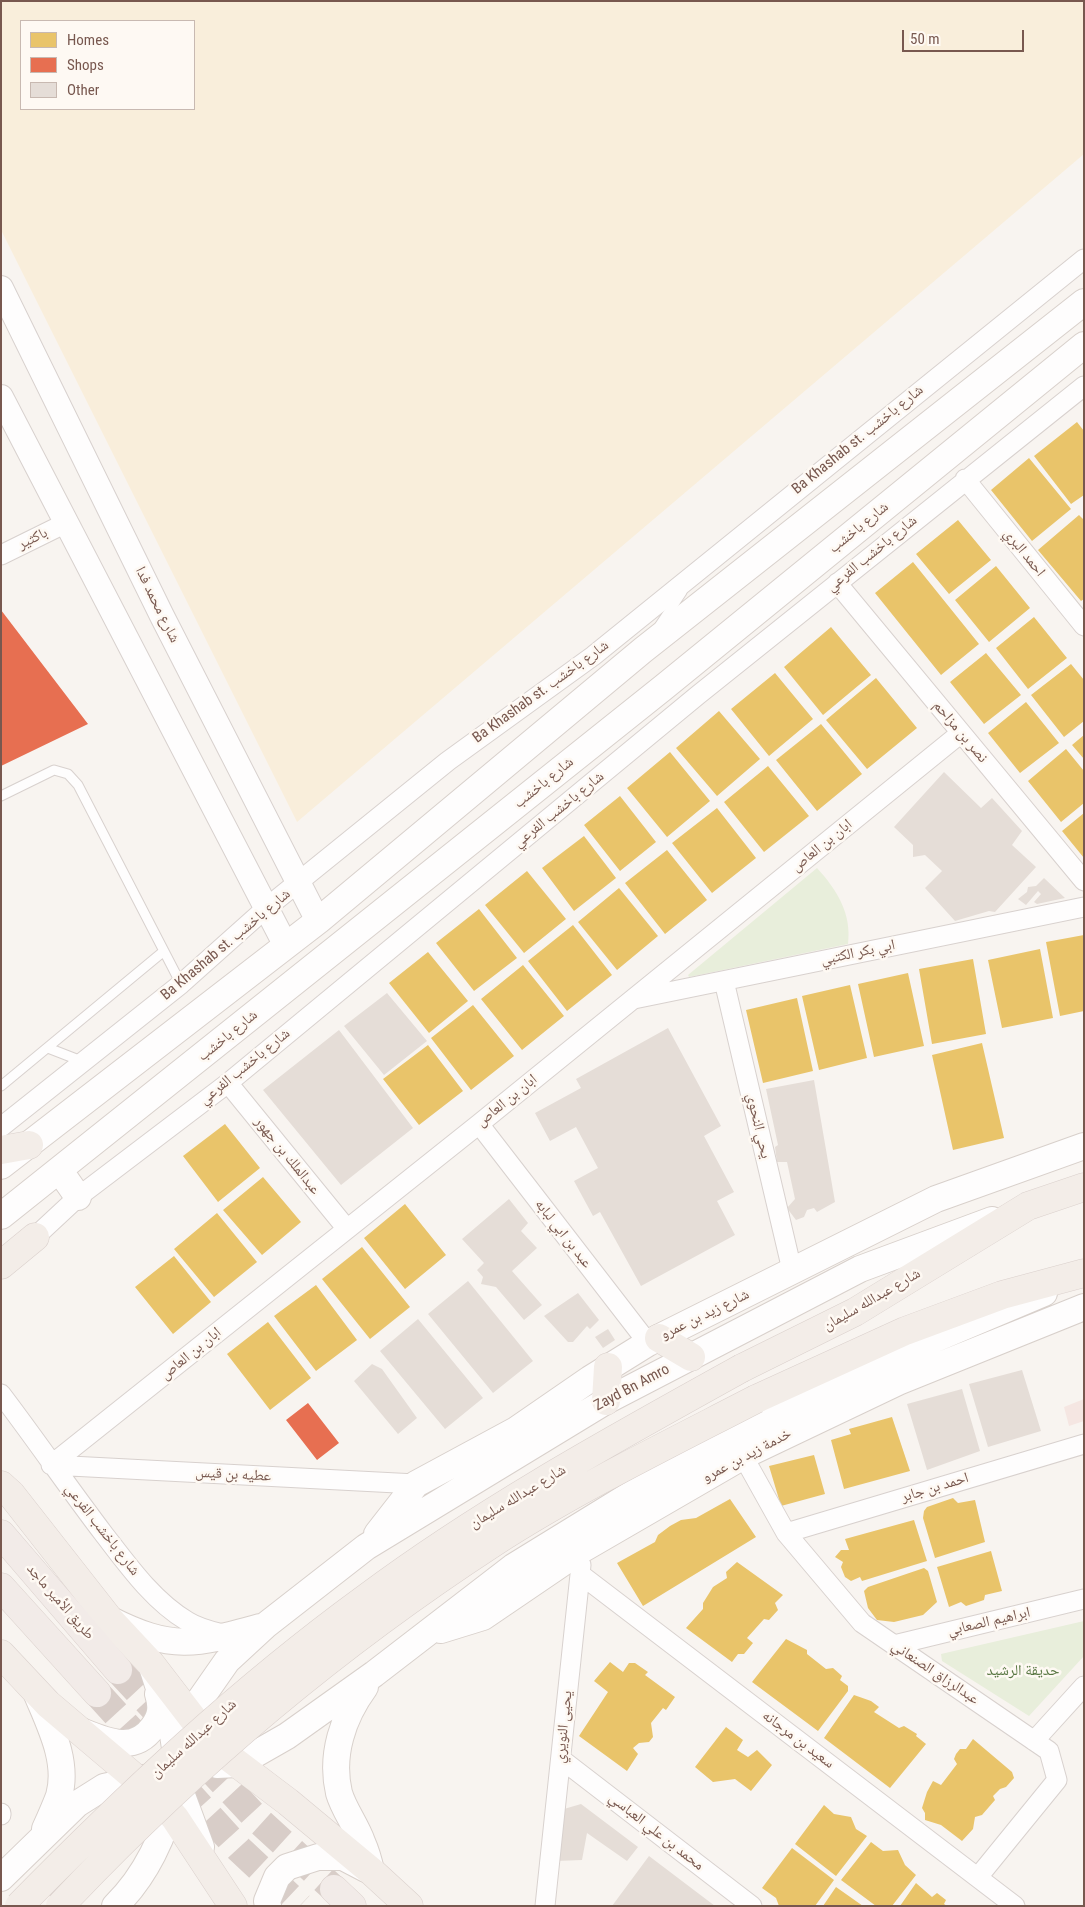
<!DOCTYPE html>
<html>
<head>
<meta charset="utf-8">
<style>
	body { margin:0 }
	#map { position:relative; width:1085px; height:1907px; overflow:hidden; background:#f8f4f0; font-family:"Roboto Condensed",sans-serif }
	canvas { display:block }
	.frame { position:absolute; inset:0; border:2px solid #78584f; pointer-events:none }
	.legend { position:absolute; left:20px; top:20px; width:175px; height:90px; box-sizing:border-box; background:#fef9f3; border:1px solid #c8b9b1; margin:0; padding:6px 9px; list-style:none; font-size:15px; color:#78584f }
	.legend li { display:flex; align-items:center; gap:10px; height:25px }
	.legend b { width:25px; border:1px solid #c8b9b1 }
	.scale { position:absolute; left:902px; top:30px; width:122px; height:22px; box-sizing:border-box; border:2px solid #78584f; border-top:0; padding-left:6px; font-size:15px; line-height:18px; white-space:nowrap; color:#78584f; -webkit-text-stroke:4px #fef9f3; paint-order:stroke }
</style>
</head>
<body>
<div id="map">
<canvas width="1085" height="1907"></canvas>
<div class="frame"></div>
<ul class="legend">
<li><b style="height:14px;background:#e9c46a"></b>Homes</li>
<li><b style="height:14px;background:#e76f51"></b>Shops</li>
<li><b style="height:14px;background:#e5ddd7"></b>Other</li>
</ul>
<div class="scale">50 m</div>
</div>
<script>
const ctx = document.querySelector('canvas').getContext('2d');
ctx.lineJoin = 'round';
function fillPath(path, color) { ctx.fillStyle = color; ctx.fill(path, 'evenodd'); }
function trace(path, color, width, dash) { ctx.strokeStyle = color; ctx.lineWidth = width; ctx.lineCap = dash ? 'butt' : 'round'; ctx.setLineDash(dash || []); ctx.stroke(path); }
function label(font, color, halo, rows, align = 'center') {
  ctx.font = font + ' "Roboto Condensed","Noto Naskh Arabic",sans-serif'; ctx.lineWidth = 5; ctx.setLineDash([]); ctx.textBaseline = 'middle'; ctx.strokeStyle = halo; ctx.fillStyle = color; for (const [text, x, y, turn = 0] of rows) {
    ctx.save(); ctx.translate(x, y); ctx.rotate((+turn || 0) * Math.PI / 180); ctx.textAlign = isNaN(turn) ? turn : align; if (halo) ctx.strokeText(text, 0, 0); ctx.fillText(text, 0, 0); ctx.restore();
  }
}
fillPath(new Path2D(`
	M1084 1399V1421L1069 1426 1064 1407Z`), '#f5e6e2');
fillPath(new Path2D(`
	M817 868C837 890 852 914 848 944L689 977 688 975Z
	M1084 1621V1656L1029 1716 942 1661 941 1654Z`), '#e8eedb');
fillPath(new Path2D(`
	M1 1H1084V154L297 822 1 230ZM21 21H194V109H21Z`), '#f9eedb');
fillPath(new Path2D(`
	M1077 422 1084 431V495L1071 504 1034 456Z
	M1029 458 1071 509 1032 541 991 490Z
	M1079 515 1084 520V599L1081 601 1038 550Z
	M958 520 991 560 949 594 916 554Z
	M913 562 979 644 941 675 875 593Z
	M996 566 1030 608 989 642 955 600Z
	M1034 617 1067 658 1028 689 996 648Z
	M831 627 871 675 823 715 784 667Z
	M986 653 1021 695 984 724 950 682Z
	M1071 664 1084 680V721L1064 737 1031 695Z
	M775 673 813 719 769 756 731 709Z
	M876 678 917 728 867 769 826 720Z
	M1026 702 1059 743 1020 773 988 733Z
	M719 711 760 759 717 796 676 748Z
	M821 724 862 774 817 811 776 760Z
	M1084 735V759L1072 745Z
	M1066 749 1084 771V803L1061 822 1028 781Z
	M670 752 710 801 667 837 627 788Z
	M768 766 809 816 764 852 724 802Z
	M620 796 656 842 620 871 584 825Z
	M717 808 756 858 712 893 672 843Z
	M1084 813V858L1062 831Z
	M584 836 616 878 574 911 542 868Z
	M667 850 707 900 665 934 625 883Z
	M527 871 566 919 524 953 485 905Z
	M619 888 658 936 617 970 578 922Z
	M479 909 517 958 474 991 436 943Z
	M573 925 612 975 567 1011 528 961Z
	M1084 935V1011L1060 1016 1046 942Z
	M1040 949 1053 1018 1002 1028 988 960Z
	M428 952 468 1001 429 1033 389 983Z
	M973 959 986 1034 932 1044 919 969Z
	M523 965 564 1016 522 1050 481 999Z
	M908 973 924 1046 874 1057 858 984Z
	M850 985 867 1058 819 1070 802 996Z
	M797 998 813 1071 763 1083 746 1010Z
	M473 1005 514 1056 471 1090 431 1038Z
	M982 1043 1004 1138 953 1150 932 1055Z
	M428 1045 463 1091 419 1125 383 1079Z
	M225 1124 260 1168 218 1202 183 1156Z
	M263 1177 301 1222 262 1255 223 1210Z
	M405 1204 446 1255 405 1289 364 1238Z
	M217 1213 257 1262 214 1297 174 1249Z
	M362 1247 410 1307 370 1339 322 1279Z
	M174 1256 211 1302 173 1334 135 1287Z
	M316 1285 357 1340 316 1371 274 1316Z
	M268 1322 311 1378 270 1410 227 1354Z
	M892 1417 910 1471 844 1489 831 1440 851 1434 849 1429Z
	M814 1455 825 1494 781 1506 769 1466Z
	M953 1498 958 1503 975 1500 985 1542 935 1558 923 1518 924 1511 927 1507Z
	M730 1499 756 1537 643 1606 617 1563 655 1542 658 1535 670 1526 681 1520 696 1518Z
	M914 1520 927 1561 862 1581 860 1577 851 1581 845 1577 841 1567 843 1562 835 1557 841 1550H849L845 1539Z
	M991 1551 1002 1591 985 1595 984 1600 966 1606 961 1602 949 1607 937 1567Z
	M737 1562 783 1595 775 1603 778 1610 769 1620 764 1619 747 1638 753 1643 744 1654H738L732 1662 686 1628 703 1609V1603L713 1587 727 1578 726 1572Z
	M924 1568 928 1571 937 1602 923 1615 894 1622 877 1620 868 1608 864 1591 868 1587Z
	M786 1639 807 1650V1654L826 1669 833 1668 842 1676 840 1680 848 1686V1691L818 1731 752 1682Z
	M610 1662 623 1672 629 1663H635L648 1672 645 1675 675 1697 666 1710 663 1708 651 1723 653 1737 649 1742 639 1743 633 1748 638 1754 627 1771 579 1736 608 1692 594 1681Z
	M854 1695 871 1701 879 1707 874 1712 899 1728 904 1726 917 1734 916 1736 926 1744 890 1788 824 1738Z
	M726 1727 743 1740 737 1750 748 1757 757 1750 772 1765 751 1791 735 1779 713 1782 695 1767Z
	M973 1739 1012 1772 1014 1778 1006 1787 1000 1789 993 1796 995 1800 982 1815 975 1817 973 1829 962 1841 941 1825 925 1820V1813L922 1808 927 1792 933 1781 941 1785 957 1764 954 1759 956 1754 960 1749H966Z
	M824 1805 834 1814 851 1817 856 1829 867 1836 836 1876 795 1844Z
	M871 1842 883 1851 898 1850 905 1865 916 1875 892 1906H876L841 1880Z
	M792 1848 834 1880 815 1906H779L776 1898 762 1888Z
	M916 1883 932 1897 937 1893 946 1900 944 1904 947 1906H900Z
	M836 1887 863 1906H823Z`), '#e9c46a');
fillPath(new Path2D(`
	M1 610 88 724 1 766Z
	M308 1403 339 1443 317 1460 286 1420Z`), '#e76f51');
fillPath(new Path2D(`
	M944 772 981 808 992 798 1022 831 1012 845 1036 867 995 912 989 911 955 921 925 888 942 871 925 855 913 857V845L894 827Z
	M1044 878 1065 898 1037 904 1034 902 1041 894 1038 891 1026 905 1018 899 1027 892 1028 887 1036 886Z
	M387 993 427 1041 384 1075 344 1026Z
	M668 1028 721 1126 704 1136 734 1192 717 1201 735 1235 641 1286 600 1212 593 1216 574 1181 598 1168 576 1127 550 1141 535 1113 581 1088 576 1079Z
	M339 1030 413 1128 341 1185 263 1090Z
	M814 1080 835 1202 817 1212 814 1208 807 1210 804 1217 796 1220 787 1208 795 1199 787 1162H777L775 1147 778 1145 766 1089Z
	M509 1199 528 1223 521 1231 537 1248 512 1271 542 1305 524 1320 496 1287 481 1284 483 1277 477 1270 484 1263 462 1239Z
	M468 1281 533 1361 493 1393 428 1314Z
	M578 1293 599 1320 590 1329 587 1326 573 1342H568L544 1316Z
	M418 1319 483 1398 445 1429 380 1351Z
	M608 1329 615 1340 603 1348 595 1337Z
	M372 1364 382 1369 417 1418 398 1434 354 1381Z
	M1022 1370 1041 1431 988 1447 969 1384Z
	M962 1389 980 1451 927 1470 907 1404Z
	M581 1804 638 1847 627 1861 587 1833 582 1860 556 1861 564 1809Z
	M649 1856 715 1906H612Z`), '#e5ddd7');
trace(new Path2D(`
	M118 1670 258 1820 334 1889
	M97 1693 239 1849 300 1906`), '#d8cdc8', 28, [28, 14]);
const service = new Path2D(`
	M660 625 682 592
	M1 796 54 770 68 774 78 785 181 984
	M48 1048 84 1062
	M1 1086 164 951`);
const minor = new Path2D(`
	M965 479 1084 626
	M1 555 66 523
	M837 583 1084 881
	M724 981 792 1270
	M634 999 1084 907
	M228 1083 347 1229
	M479 1124 648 1343
	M1 1127 181 984 265 909 448 761 593 656 1084 259
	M35 1237 78 1197 228 1083 698 695 1084 386
	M1 1394C36 1440 68 1487 103 1533 127 1564 153 1601 187 1621 198 1628 210 1631 223 1634
	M743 1456 786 1533 862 1623 1049 1751 1057 1780 978 1877
	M51 1465 479 1124 961 733
	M51 1465 416 1484
	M786 1533 1084 1444
	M580 1574 1015 1906
	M894 1645 1084 1599
	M1034 1741 1084 1686
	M561 1759 752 1906
	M1 1813V1815
	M545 1906 581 1565`);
const tertiary = new Path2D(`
	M1 288 162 616 318 921
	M1 397 286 946`);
const secondary = new Path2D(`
	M1 1166 318 921 643 650 1084 302
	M60 1171 78 1197
	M1 1216 664 687 1084 345
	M377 1534 416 1484 516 1430 590 1379 648 1343 936 1199 1084 1146
	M109 1619C172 1651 195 1645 260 1627
	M441 1630 483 1617 583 1549 747 1454 898 1382 1084 1307
	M153 1670 172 1728 176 1755
	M365 1687C343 1717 330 1755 339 1793 344 1810 356 1825 362 1842 366 1851 369 1861 371 1871
	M36 1692C49 1724 69 1761 59 1796 55 1807 50 1818 45 1829
	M81 1731C106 1741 134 1754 153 1727 161 1716 162 1707 158 1694
	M217 1765 238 1764 287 1736 374 1674 513 1567 643 1487 779 1415 928 1342 1044 1293
	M201 1847 179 1787 178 1772 190 1714 227 1661 266 1625 366 1547 606 1401 860 1269 992 1220
	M1 1878 77 1804 104 1787 154 1776
	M115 1906C145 1877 166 1834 174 1793
	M268 1906 267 1901 277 1877 287 1867 318 1857H343L366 1869`);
const primary = new Path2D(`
	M1 1150 29 1145
	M1 1265 35 1237
	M659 1338 691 1357
	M742 1368 855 1312 1028 1206 1084 1187
	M756 1399 905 1331 1002 1295 1084 1273
	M606 1401 608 1367
	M1 1485 11 1494 109 1619 151 1664 214 1746 288 1802 371 1871 409 1906
	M1 1654 48 1704 152 1792 175 1818 233 1906`);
const trunk = new Path2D(`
	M1 1534 118 1670
	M1 1587 97 1693
	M334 1889 352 1906`);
trace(service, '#d8d1ce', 11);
trace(minor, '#d8d1ce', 21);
trace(tertiary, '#d8d1ce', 26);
trace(secondary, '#d8d0cb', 28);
trace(primary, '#dad0cc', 29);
trace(trunk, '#dad0cc', 29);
trace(service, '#fefdfd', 9);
trace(minor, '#fefdfd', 19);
trace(tertiary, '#fefdfd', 24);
trace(secondary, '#fefdfd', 26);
trace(primary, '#f3ede8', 28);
trace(trunk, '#f2ebe8', 28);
const primaryBridge = new Path2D(`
	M19 1906C127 1796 241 1689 366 1598 484 1510 614 1439 742 1368
	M60 1906C189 1769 335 1646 493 1543 575 1490 669 1444 756 1399`);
trace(primaryBridge, '#dad0cc', 29, []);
trace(primaryBridge, '#f3ede8', 28);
label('15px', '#78584f', '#fef9f3', [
	["Ba Khashab st. شارع باخشب",858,440,-39],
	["شارع باخشب",859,528,-39],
	["باكثير",33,539,-26],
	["احمد البري",1024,553,51],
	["شارع باخشب الفرعي",872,554,-39],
	["شارع محمد فدا",157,605,64],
	["Ba Khashab st. شارع باخشب",541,692,-36],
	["نصر بن مزاحم",960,732,50],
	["شارع باخشب",544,783,-39],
	["شارع باخشب الفرعي",559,810,-39],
	["ابان بن العاص",822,846,-39],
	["Ba Khashab st. شارع باخشب",226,945,-40],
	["ابي بكر الكتبي",858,953,-12],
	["شارع باخشب",228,1036,-39],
	["شارع باخشب الفرعي",245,1067,-39],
	["ابان بن العاص",507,1101,-39],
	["يحي النحوي",758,1126,77],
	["عبدالملك بن جهور",287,1156,51],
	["عبد بن ابي لبابه",563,1234,52],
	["شارع عبدالله سليمان",872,1300,-30],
	["شارع زيد بن عمرو",705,1315,-26],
	["ابان بن العاص",191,1354,-39],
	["Zayd Bn Amro",632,1388,-28],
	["خدمة زيد بن عمرو",747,1456,-28],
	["عطيه بن قيس",233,1475,3],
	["احمد بن جابر",935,1488,-17],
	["شارع عبدالله سليمان",518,1497,-31],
	["شارع باخشب الفرعي",102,1530,52],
	["طريق الأمير ماجد",60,1602,49],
	["ابراهيم الصعابي",989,1622,-13],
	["عبدالرزاق الصنعاني",935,1673,34],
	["يحيى النويري",564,1727,-84],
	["شارع عبدالله سليمان",194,1739,-42],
	["سعيد بن مرجانه",798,1740,37],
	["محمد بن علي العباسي",656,1832,38]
]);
label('15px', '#597743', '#fef9f3', [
	["حديقة الرشيد",1023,1671]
]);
</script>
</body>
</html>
